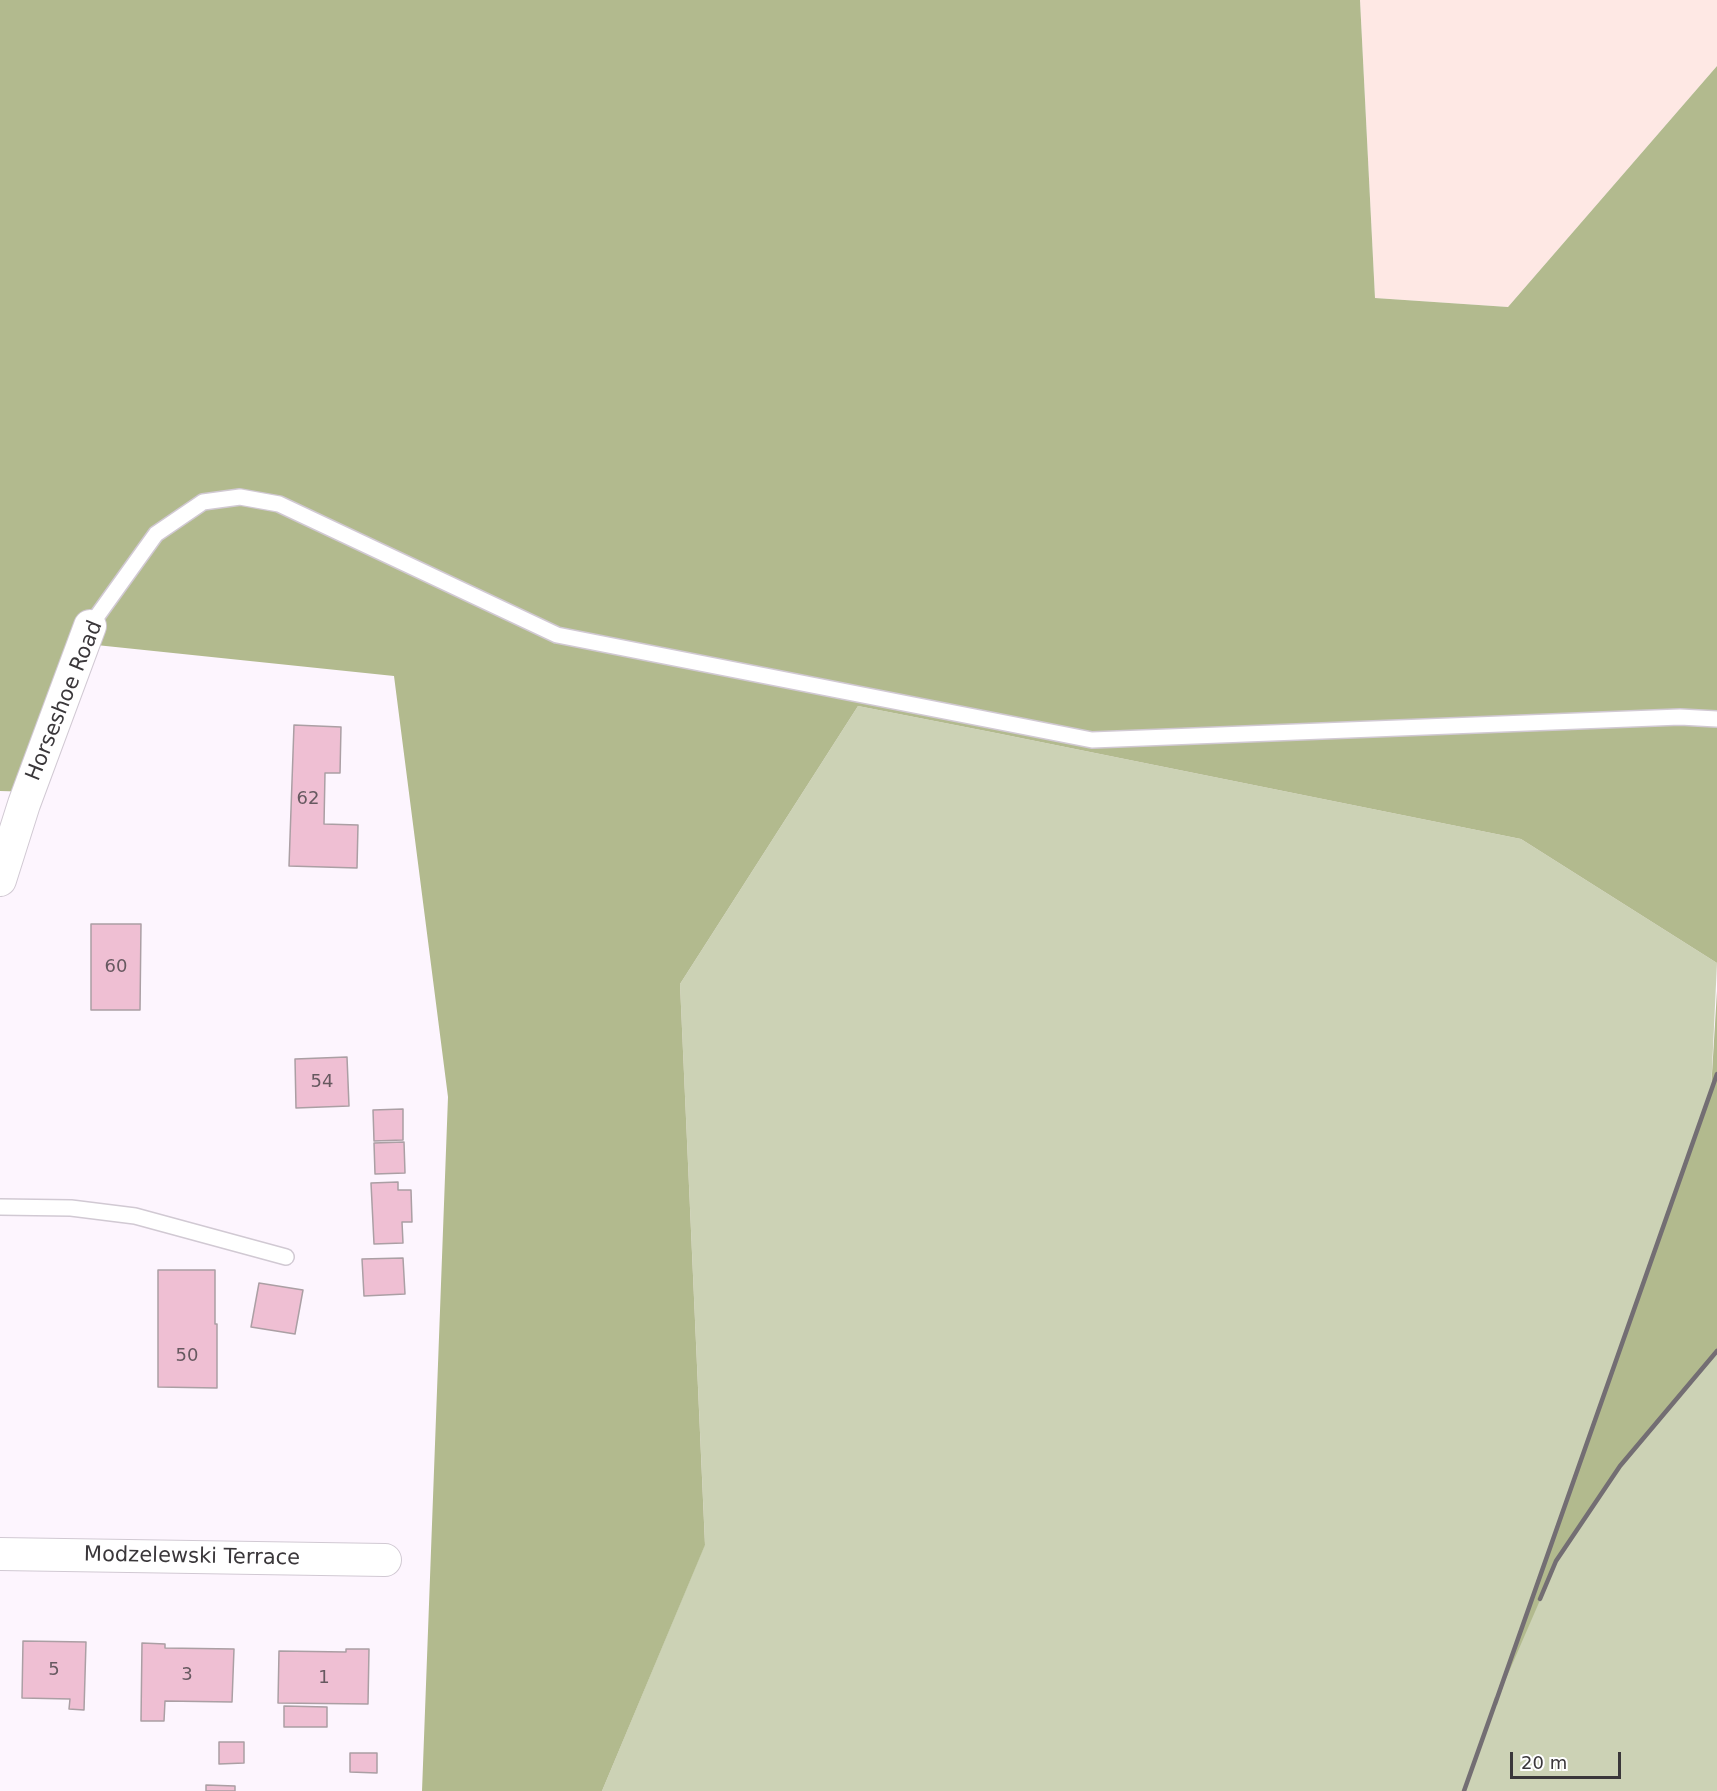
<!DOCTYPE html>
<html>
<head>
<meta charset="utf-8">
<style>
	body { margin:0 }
	#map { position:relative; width:1717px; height:1791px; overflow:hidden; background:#fdf5fe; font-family:"DejaVu Sans",sans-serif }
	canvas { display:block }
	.scale { position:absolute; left:1510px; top:1752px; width:111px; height:27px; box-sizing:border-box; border:3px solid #3a373a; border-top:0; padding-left:8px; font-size:18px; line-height:21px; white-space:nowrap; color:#3a373a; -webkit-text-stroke:4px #fff; paint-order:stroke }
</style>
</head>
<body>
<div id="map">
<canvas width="1717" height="1791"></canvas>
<div class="scale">20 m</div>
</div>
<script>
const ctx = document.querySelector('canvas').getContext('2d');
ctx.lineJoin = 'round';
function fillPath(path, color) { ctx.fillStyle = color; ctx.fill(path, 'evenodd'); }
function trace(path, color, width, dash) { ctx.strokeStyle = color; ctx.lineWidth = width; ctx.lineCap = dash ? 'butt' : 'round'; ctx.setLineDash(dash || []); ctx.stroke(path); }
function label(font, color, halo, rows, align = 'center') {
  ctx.font = font + ' "DejaVu Sans",sans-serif'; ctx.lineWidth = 6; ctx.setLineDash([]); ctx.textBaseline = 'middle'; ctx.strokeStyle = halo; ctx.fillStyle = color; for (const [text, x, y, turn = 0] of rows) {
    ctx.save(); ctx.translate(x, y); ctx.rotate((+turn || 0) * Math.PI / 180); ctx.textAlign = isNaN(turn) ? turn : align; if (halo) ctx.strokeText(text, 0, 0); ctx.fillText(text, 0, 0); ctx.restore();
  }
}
fillPath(new Path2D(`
	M1360 0H1717V66L1508 307 1375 298Z`), '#fee8e4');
fillPath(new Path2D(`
	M858 706 996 733 1521 839 1717 963 1711 1090 1499 1692 1556 1561 1620 1466 1717 1351V1791H602L705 1544 680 984Z`), '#ccd2b5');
fillPath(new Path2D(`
	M0 0H1360L1375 298 1508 307 1717 66V963L1521 839 996 733 858 706 680 984 705 1545 602 1791H422L448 1097 394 676 77 643 34 792 0 791Z
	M1717 991V1351L1620 1466 1557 1561 1495 1704 1711 1090Z`), '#b2ba8e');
const building = new Path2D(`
	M294 725 341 727 340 773H325L324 824 358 825 357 868 289 866Z
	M91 924H141L140 1010H91Z
	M347 1057 349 1106 296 1108 295 1059Z
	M403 1109V1140L374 1141 373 1110Z
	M404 1142 405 1173 375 1174 374 1143Z
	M398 1182V1190H411L412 1222H402L403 1243 374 1244 371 1183Z
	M403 1258 405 1294 364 1296 362 1259Z
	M158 1270H215V1324H217V1388L158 1387Z
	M259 1283 303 1290 295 1334 251 1327Z
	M23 1641 86 1642 84 1710 69 1709 70 1699 22 1698Z
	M142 1643 165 1644V1648L234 1649 232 1702 165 1701 164 1721H141Z
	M346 1649H369L368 1704 278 1703 279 1651 346 1652Z
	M284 1706 327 1707V1727H284Z
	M219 1742H244V1763L219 1764Z
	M350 1753H377V1773L350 1772Z
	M206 1785 235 1786V1791H206Z`);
fillPath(building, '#efbfd3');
trace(building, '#ab9fa4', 1.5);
const service = new Path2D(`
	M90 626 156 534 203 502 240 497 279 504 557 635 1092 740 1680 717 1717 719
	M0 1207 71 1208 135 1216 286 1257`);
const minor = new Path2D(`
	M0 880 24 804 90 626
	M0 1554 385 1560`);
trace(service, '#d1c9d3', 18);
trace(minor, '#d1c9d3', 34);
trace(service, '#fff', 15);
trace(minor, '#fff', 32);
trace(new Path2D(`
	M1540 1599 1556 1561 1620 1466 1717 1351
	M1495 1704 1717 1074
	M1464 1791 1497 1698`), '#736e73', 4.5);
label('18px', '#675960', null, [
	["62",308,799],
	["60",116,967],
	["54",322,1082],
	["50",187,1356],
	["5",54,1670],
	["3",187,1675],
	["1",324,1678]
]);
label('21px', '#3a373a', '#fff', [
	["Horseshoe Road",65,701,-68],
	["Modzelewski Terrace",192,1557,1]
]);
</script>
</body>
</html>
